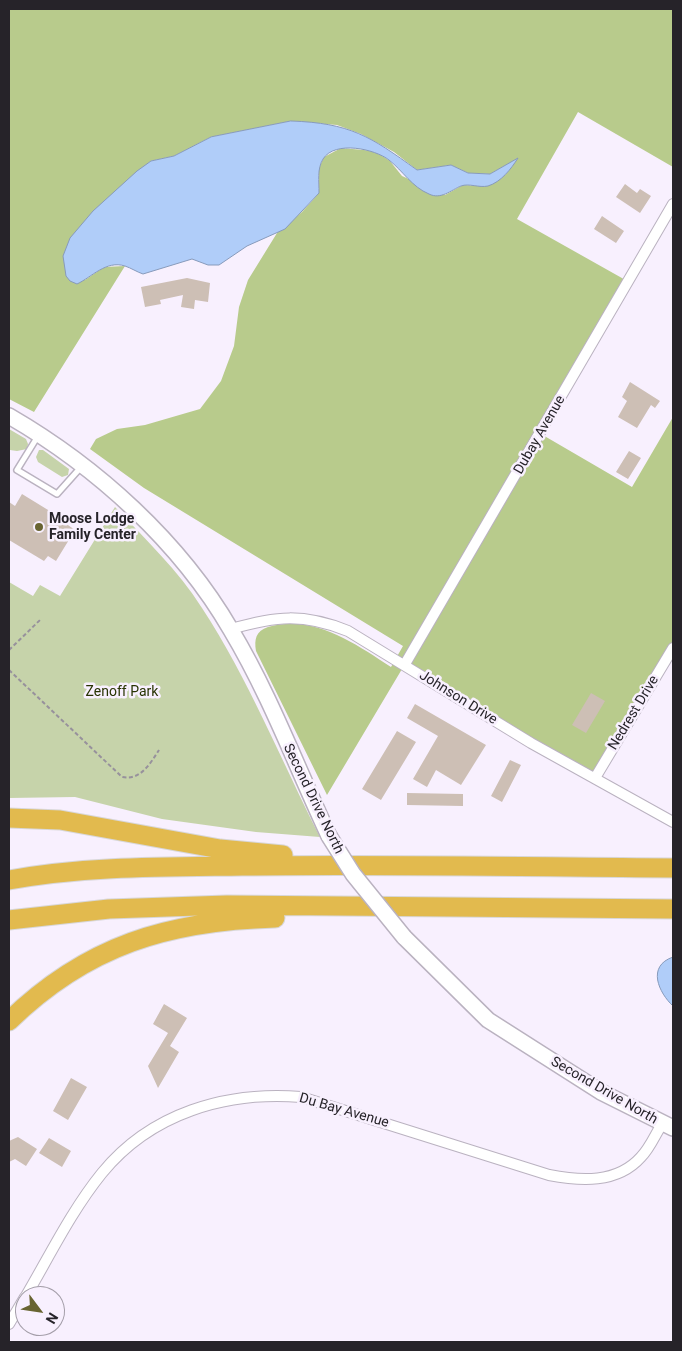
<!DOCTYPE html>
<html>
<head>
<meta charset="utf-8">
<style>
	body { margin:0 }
	#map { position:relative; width:682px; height:1351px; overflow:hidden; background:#f8f0fe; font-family:Roboto,sans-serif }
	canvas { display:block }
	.frame { position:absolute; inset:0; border:10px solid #262329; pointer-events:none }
	.north { position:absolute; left:15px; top:1286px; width:50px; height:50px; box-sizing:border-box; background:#f8f0fe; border:1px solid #a49ea9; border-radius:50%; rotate:121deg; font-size:14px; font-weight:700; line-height:20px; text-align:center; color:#262329 }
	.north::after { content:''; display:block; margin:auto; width:18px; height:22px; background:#686431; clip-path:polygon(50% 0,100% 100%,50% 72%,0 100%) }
</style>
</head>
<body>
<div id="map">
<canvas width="682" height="1351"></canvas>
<div class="frame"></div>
<div class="north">N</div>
</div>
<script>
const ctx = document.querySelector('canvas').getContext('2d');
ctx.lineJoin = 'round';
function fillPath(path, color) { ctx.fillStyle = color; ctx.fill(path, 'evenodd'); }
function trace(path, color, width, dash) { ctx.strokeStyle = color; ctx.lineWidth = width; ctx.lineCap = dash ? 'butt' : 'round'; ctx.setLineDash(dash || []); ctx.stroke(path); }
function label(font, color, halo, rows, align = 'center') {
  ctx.font = font + ' Roboto,sans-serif'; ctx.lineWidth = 5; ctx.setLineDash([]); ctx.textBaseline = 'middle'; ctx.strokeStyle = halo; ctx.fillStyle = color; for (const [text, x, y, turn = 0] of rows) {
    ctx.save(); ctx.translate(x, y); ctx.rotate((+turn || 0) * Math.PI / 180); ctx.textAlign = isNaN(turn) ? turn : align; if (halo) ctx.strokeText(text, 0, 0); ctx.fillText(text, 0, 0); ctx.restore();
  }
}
fillPath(new Path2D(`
	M9 429 26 439 28 444 27 449 17 451 10 450Z
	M39 450H43L69 469 68 475 62 477 38 462 36 457Z
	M115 507C146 540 178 570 202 608 249 680 281 760 320 837L256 832 162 819 75 797 9 798V582L33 596 40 585 60 596Z`), '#c6d3aa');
fillPath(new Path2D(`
	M9 9H673V167L578 112 517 219 629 282 541 434 632 487 673 417V648L595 778 405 664 327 795 256 651C254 639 256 631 268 627 314 614 354 643 391 667L403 646 144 488 90 449 96 439 117 429 145 425 200 409 221 381 234 346 239 307 248 280 277 233 302 212 319 193V168L324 157 341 148 375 151 390 161 402 176 445 195 463 185 487 186 506 174 517 159 490 174 468 173 451 165 417 170 394 152 361 134 337 125 291 121 211 137 174 156 151 161 116 191 85 280 104 267 125 266 34 412 9 399Z`), '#b8cb8c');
const water = new Path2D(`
	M291 121C350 123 370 136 417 170L451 165 468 173 490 174 518 158C511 169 501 182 488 186 479 188 469 183 461 186 451 190 441 200 429 194 412 187 403 171 389 160 375 149 335 140 323 159 317 169 319 181 319 193L285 229 247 246 219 265H208L192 259 143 274C137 272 131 268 125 266 106 260 92 277 77 284L70 281 66 276 63 256 70 238 93 211 137 171 151 161 174 156 211 137Z
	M673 957V1006C659 993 646 966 673 957Z`);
fillPath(water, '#b0cdf9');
trace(water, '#879abb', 1);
fillPath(new Path2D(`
	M625 184 637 193 640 189 651 196 640 213 616 197Z
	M602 216 624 231 616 243 594 229Z
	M187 278 210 283 208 302 195 300 194 309 181 307 183 295 160 300 161 304 145 307 141 287Z
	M630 382 660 401 655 408 651 405 637 428 618 417 627 401 622 397Z
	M629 451 641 458 628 479 616 472Z
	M22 494 66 521 65 523 75 530 56 561 48 556 44 561 9 540V502L15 506Z
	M591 693 605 701 586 733 572 725Z
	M415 704 486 745 461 785 436 770 427 787 413 779 438 736 407 718Z
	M397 731 416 742 381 800 362 789Z
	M510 760 521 765 502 802 491 796Z
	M407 793 463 794V806L407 805Z
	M164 1004 187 1018 170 1046 179 1052 158 1088 148 1066 168 1033 153 1024Z
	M71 1078 87 1087 68 1120 53 1111Z
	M18 1137 37 1149 26 1166 15 1159 9 1162V1141Z
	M49 1138 71 1151 62 1167 39 1153Z`), '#cdbfb5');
const lane = new Path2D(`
	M38 436 17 470 57 494 82 466`);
const street = new Path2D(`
	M231 629C276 616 303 613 348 631L531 743 673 822
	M405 664 673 204
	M595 778 673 648
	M26 1296C50 1255 72 1210 102 1173 151 1113 226 1091 301 1097L549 1175C580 1181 617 1184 641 1157 650 1148 655 1135 662 1124
	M9 1324 25 1297`);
const secondary = new Path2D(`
	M9 416C97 467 180 542 231 630 270 695 297 768 329 836
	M404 937 488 1020 601 1092 673 1128`);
const highway = new Path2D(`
	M9 818 60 820 220 849 283 855
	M9 880C86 866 165 867 242 866 386 864 530 867 673 868
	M9 920 109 909 227 905 673 909
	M9 1021C87 945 169 921 275 918`);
trace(lane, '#bab2c0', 8);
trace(street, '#bab2c0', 12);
trace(secondary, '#bab2c0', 18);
trace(highway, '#d8d7d8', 21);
trace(new Path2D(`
	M9 650 40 620
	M9 670 122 777C140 781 150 764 159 750`), '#97919c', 2, [4, 2.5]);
trace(lane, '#fff', 5);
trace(street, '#fff', 10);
trace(secondary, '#fff', 15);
trace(highway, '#e2ba4e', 19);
const secondaryBridge = new Path2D(`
	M329 836 353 874 404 937`);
trace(secondaryBridge, '#bab2c0', 18, []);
trace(secondaryBridge, '#fff', 15);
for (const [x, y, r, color] of [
	[39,527,5,"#686431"]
]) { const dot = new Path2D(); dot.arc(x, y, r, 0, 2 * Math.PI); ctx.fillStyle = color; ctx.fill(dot); trace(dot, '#f8f0fe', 2); }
label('14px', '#262329', '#f8f0fe', [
	["Dubay Avenue",540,435,-60],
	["Johnson Drive",458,698,32],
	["Nedrest Drive",634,713,-59],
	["Second Drive North",313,799,64],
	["Second Drive North",604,1091,30],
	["Du Bay Avenue",344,1111,16]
]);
label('bold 14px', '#262329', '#f8f0fe', [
	["Moose Lodge",49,519],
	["Family Center",49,535]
], 'left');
label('14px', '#293403', '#f8f0fe', [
	["Zenoff Park",122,692]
]);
</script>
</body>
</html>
